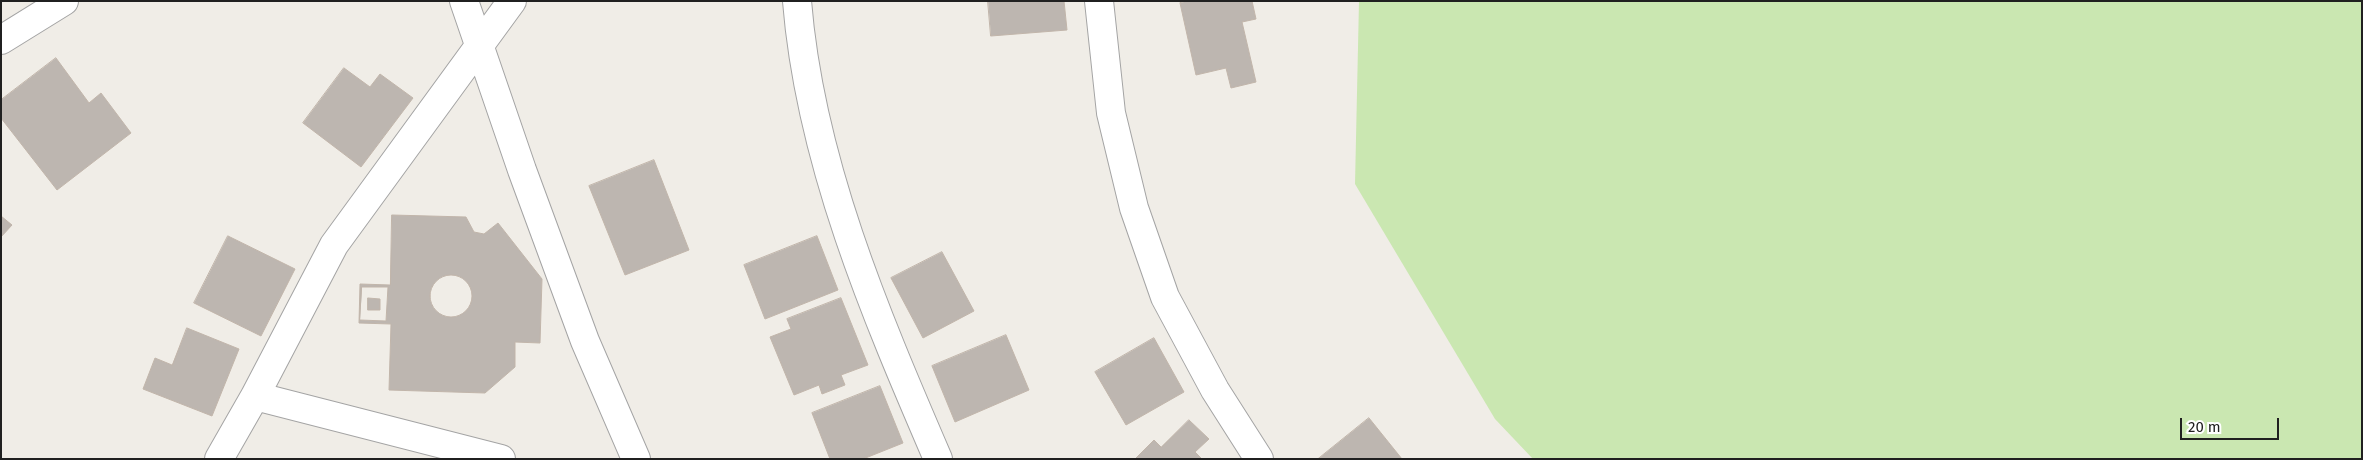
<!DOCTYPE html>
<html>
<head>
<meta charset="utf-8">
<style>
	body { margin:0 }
	#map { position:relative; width:2363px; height:460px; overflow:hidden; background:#f0ede7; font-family:"Fira Sans",sans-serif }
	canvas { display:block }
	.frame { position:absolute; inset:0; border:2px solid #202020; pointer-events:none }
	.scale { position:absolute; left:2180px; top:418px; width:99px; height:22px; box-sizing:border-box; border:2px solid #202020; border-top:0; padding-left:6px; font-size:15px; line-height:18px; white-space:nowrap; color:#202020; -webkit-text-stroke:4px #fff; paint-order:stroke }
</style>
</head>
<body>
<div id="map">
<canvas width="2363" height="460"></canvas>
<div class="frame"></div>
<div class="scale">20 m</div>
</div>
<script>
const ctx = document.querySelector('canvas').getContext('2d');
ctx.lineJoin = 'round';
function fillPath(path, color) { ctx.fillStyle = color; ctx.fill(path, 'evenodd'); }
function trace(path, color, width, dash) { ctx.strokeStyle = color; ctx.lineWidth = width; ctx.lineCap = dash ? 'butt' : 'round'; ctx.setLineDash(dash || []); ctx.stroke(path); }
fillPath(new Path2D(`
	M1359 1H2362V459H1533L1495 419 1355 184Z`), '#cae7b1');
const building = new Path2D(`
	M988 1H1064L1067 30 991 36Z
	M1188 1H1252L1256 19 1242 22 1256 82 1231 88 1226 68 1196 75 1180 3Z
	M56 58 89 103 101 93 131 133 57 190 1 118V100Z
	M344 68 370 87 380 74 413 98 361 167 303 123Z
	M654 160 689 250 625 275 589 186Z
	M392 215 466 217 474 232 484 234 498 223 542 279 540 343 515 342V367L485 393 389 390 391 324 359 323 360 284 390 285Z
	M1 216 12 225 1 237Z
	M228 236 295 269 261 336 194 303Z
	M817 236 838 290 765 319 744 265Z
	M942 252 974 311 923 338 891 278Z
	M430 296a21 21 0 1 1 42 0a21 21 0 1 1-42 0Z
	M362 287H388L386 321 360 320Z
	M368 298 380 299V310H368Z
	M841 298 868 365 841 375 845 385 822 394 819 385 794 395 770 337 791 329 787 319Z
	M187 328 239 349 212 416 143 389 155 358 172 365Z
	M1006 335 1029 390 955 422 932 366Z
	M1154 338 1184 392 1126 425 1095 372Z
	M880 386 903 443 863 459H830L812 413Z
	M1369 418 1402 459H1318Z
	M1189 420 1209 439 1195 452 1202 459H1135L1154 440 1161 447Z`);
fillPath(building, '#bdb6b0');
trace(building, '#c1b5aa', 1);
const street = new Path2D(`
	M464 1 522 170 585 341 636 459
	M797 1C810 161 875 313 938 459
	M1099 1 1111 113 1134 208 1165 297 1215 390 1259 459
	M1 40 64 1
	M255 396 501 459
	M219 459 255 396 334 245 512 1`);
trace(street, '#a4a4a4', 30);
trace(street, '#fff', 28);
</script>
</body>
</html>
